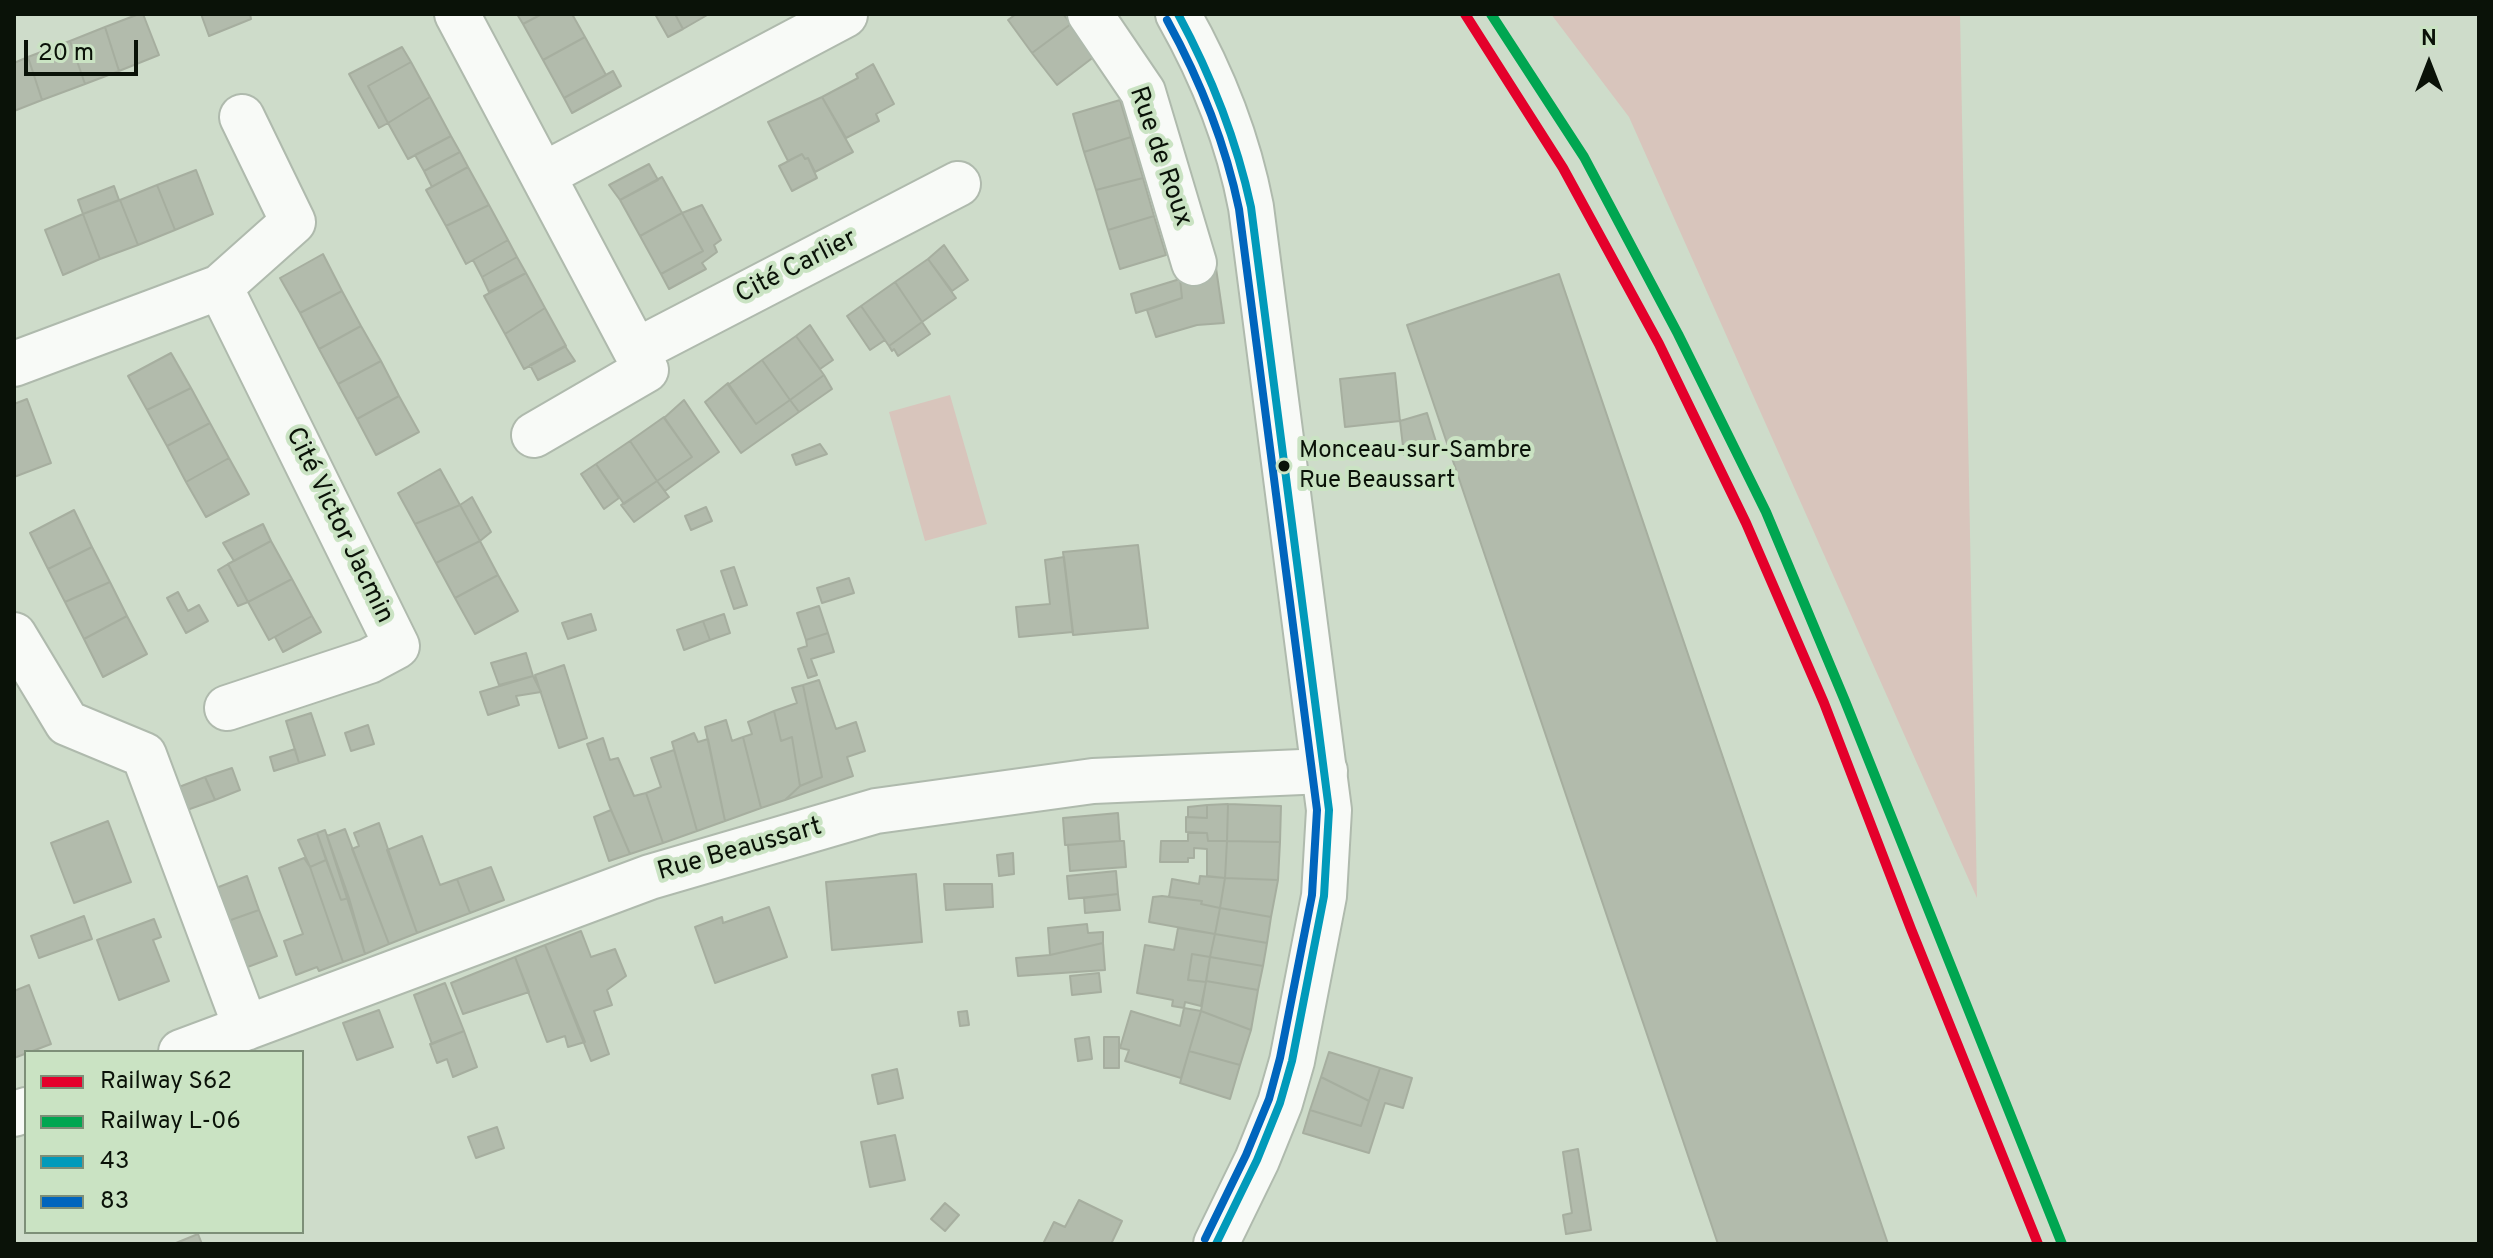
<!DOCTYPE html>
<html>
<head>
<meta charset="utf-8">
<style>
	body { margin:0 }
	#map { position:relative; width:2493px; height:1258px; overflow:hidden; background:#cedcca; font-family:Overpass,sans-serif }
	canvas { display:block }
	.frame { position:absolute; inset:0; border:16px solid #0a1208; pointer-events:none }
	.legend { position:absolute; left:24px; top:1050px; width:280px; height:184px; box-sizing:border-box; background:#cae3c3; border:2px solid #7d8f78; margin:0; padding:10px 14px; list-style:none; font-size:24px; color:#0a1208 }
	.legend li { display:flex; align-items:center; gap:16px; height:40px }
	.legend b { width:40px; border:2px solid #7d8f78 }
	.north { position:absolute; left:2389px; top:24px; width:80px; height:80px; -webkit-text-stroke:6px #cae3c3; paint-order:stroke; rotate:0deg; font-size:22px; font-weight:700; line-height:32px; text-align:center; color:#0a1208 }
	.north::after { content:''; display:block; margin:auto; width:28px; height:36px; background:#0a1208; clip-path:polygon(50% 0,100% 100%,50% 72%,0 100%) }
	.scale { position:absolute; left:24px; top:40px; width:114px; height:36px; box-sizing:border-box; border:4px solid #0a1208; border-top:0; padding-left:10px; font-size:24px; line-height:28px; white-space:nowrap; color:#0a1208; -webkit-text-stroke:6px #cae3c3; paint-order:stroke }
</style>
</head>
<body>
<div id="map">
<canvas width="2493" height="1258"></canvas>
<div class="frame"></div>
<ul class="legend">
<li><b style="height:10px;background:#e4002b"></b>Railway S62</li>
<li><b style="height:10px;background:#00a651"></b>Railway L-06</li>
<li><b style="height:10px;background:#019aba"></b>43</li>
<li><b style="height:10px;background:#0065bd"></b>83</li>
</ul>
<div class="north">N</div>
<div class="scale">20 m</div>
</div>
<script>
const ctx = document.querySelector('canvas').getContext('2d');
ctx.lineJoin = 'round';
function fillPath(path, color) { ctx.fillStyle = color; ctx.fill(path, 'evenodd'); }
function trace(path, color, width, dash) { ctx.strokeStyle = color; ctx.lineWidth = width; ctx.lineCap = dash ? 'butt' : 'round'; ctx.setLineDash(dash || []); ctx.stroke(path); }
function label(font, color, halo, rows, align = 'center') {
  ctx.font = font + ' Overpass,sans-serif'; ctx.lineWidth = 8; ctx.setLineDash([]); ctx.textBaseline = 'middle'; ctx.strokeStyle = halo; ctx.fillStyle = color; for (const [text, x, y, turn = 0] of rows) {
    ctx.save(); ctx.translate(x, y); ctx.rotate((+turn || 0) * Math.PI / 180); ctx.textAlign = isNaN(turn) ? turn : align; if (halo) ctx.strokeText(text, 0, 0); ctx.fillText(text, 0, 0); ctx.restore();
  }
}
fillPath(new Path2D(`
	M1551 14H1960L1977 898 1629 117Z
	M950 395 987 524 925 541 889 412Z`), '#d8c5bc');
const building = new Path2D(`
	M139 14H143L159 55 119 71 105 27Z
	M201 14H250L251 19 209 36Z
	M517 14H542L523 24Z
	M542 14H572L585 37 543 60 523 24Z
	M655 14H675L683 29 668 37Z
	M675 14H709L683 29Z
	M1016 14H1063L1071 24 1032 53 1008 20Z
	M1071 24 1095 56 1057 85 1032 53Z
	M105 27 119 71 85 84 70 41Z
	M585 37 606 75 564 98 543 60Z
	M70 41 85 84 42 100 28 57Z
	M402 47 411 62 368 86 388 123 379 128 349 74Z
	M28 57 42 100 14 111V63Z
	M411 62 430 97 388 123 368 86Z
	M873 64 894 104 876 114 879 121 846 138 822 97 858 78 856 74Z
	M613 71 621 86 572 113 564 98Z
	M430 97 451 136 408 159 388 123Z
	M822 97 853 152 815 172 808 158 805 159 802 154 788 161 768 122Z
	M1120 100 1131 137 1084 152 1073 114Z
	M451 136 460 152 424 171 415 155Z
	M1131 137 1143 178 1096 190 1084 152Z
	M460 152 468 167 432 187 424 171Z
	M802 154 805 159 808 158 817 178 792 191 779 166Z
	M649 164 658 180 620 200 609 185Z
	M468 167 489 205 446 226 426 190Z
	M196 170 213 214 175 230 157 185Z
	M662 177 682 213 640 236 620 200Z
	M1143 178 1154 216 1108 230 1096 190Z
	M157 185 175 230 138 245 120 200Z
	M114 186 119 200 83 214 78 200Z
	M120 200 138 245 100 259 83 214Z
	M489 205 508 240 466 264 446 226Z
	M702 205 721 240 714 245 717 252 702 263 706 269 669 289 661 274 703 251 682 213Z
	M682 213 703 251 661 274 640 236Z
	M83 214 100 259 63 275 45 230Z
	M1154 216 1166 255 1120 269 1108 230Z
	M508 240 517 257 482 277 473 260Z
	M944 245 968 280 952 291 928 259Z
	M323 254 342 291 300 313 280 278Z
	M517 257 526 273 489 292 482 277Z
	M928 259 956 298 922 322 895 282Z
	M1216 268 1224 323 1197 325 1156 337 1147 310 1182 298 1180 279Z
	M526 273 545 308 505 334 484 296Z
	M1559 274 1888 1244H1718L1407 325Z
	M1180 279 1182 298 1136 313 1131 294Z
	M895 282 922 322 889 346 861 306Z
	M342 291 361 326 319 349 300 313Z
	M861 306 885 340 870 350 847 316Z
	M545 308 566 346 524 369 505 334Z
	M922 322 930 334 898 356 894 349 892 351 889 346Z
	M810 325 833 360 820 369 796 336Z
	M361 326 381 361 338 384 319 349Z
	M796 336 824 375 790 400 762 360Z
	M565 346 575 361 538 380 530 365Z
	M171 353 191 388 147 410 128 376Z
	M762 360 790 400 756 424 728 385Z
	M381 361 399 396 357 419 338 384Z
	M1395 373 1400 421 1345 427 1340 379Z
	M824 375 832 389 799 412 790 400Z
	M728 383 756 424 790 400 799 412 741 453 705 402Z
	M191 388 210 423 167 446 147 410Z
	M399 396 419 432 376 455 357 419Z
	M27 399 51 463 14 477V404Z
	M684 400 719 452 665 491 657 481 692 457 664 418Z
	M1427 413 1437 445 1404 455 1400 421Z
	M664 417 692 457 657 481 630 441Z
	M210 423 229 458 186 482 167 446Z
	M630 441 657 481 624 504 596 464Z
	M820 444 827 454 796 465 792 455Z
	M229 458 249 494 206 517 186 482Z
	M596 464 619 498 604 509 581 474Z
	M440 469 460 505 415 524 398 493Z
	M657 481 669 497 634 522 621 505Z
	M472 497 491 532 480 541 460 505Z
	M460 505 480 541 436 563 415 524Z
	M706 507 712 521 691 530 685 516Z
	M74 510 92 547 48 569 30 533Z
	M263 524 271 541 234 561 223 543Z
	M271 541 292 579 248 602 228 564Z
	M480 541 498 575 455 598 436 563Z
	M1138 545 1148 628 1073 635 1063 552Z
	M92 547 110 582 65 602 48 569Z
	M1064 557 1073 632 1019 637 1016 607 1050 604 1045 560Z
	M228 564 248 602 238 606 218 570Z
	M734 567 747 605 734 609 721 571Z
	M498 575 518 611 475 634 455 598Z
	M849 578 854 593 822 603 817 588Z
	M292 579 312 616 269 640 248 602Z
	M110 582 127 616 84 639 65 602Z
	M178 592 188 611 199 605 208 621 186 633 167 598Z
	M819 606 828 633 806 640 797 613Z
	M591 614 596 630 568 639 562 623Z
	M724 614 730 633 710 640 703 621Z
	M127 616 147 654 103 677 84 639Z
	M312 616 321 632 283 652 275 637Z
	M703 621 710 640 684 650 677 630Z
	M828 633 834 652 811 659 817 675 808 678 798 649 807 646 806 640Z
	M526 653 533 676 499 685 491 663Z
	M564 665 587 738 559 748 535 675Z
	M533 676 541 692 516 696 519 705 488 715 480 692Z
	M819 680 836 729 856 722 865 751 847 757 853 776 785 800 800 786 822 777 803 685Z
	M803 685 822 777 800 786 792 737 781 741 774 711 797 703 792 688Z
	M774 711 781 741 792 737 800 786 785 800 761 808 743 737 752 734 748 722Z
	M311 713 325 755 299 763 286 721Z
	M726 720 732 741 743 737 761 808 725 821 705 727Z
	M368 725 374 744 351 751 345 733Z
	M694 733 698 742 708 739 725 821 697 831 672 742Z
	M603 738 610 760 618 758 634 796 646 793 663 843 630 854 609 805 587 744Z
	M295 749 299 763 274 771 270 757Z
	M674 750 697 831 663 843 646 793 661 787 651 758Z
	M232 768 240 790 215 800 205 777Z
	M205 777 215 800 187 810 179 787Z
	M1228 804 1281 806 1280 842 1227 841Z
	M1228 804 1227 841H1208L1207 833 1186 832V817L1207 818V805Z
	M1207 805V818L1188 817V807Z
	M611 810 630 854 609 861 594 817Z
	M1118 813 1120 841 1065 845 1063 818Z
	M108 821 131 882 74 903 51 843Z
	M379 823 417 933 389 944 352 849 359 846 354 833Z
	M345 829 389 944 365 954 327 836Z
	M325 830 349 898 341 900 317 833Z
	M317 833 326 860 310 867 298 840Z
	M1188 833H1207L1208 841H1227L1225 878 1207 876V849L1194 848V858H1188V862H1160L1161 841H1188Z
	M422 836 440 885 457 879 470 913 417 933 387 850Z
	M1120 841H1124L1126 867 1070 871 1068 845Z
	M1227 841 1280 842 1278 880 1225 878Z
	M1013 853 1014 874 999 876 997 855Z
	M304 858 310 867 343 962 319 971 317 967 296 975 284 941 303 934 279 868Z
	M326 860 341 900 349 898 365 954 343 962 310 867Z
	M491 867 504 900 470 913 457 879Z
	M1116 871 1118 894 1069 899 1067 876Z
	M916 874 922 942 832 950 826 882Z
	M247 876 259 910 228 921 216 888Z
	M1200 876 1225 878 1220 908 1201 904 1202 901 1169 897 1172 879 1199 884Z
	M1225 878 1278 880 1271 917 1220 908Z
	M944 884H992L993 907 946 910Z
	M1118 894 1120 910 1085 913 1084 898Z
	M1162 896 1202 901 1201 904 1220 908 1215 934 1149 922 1153 897Z
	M769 907 787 957 715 983 695 927 722 917 723 923Z
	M1220 908 1271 917 1267 943 1215 934Z
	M259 910 277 956 245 968 228 921Z
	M84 916 92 939 39 958 31 936Z
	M154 919 161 937 153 940 169 981 119 1000 97 940Z
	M1087 924 1088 933 1103 932V943L1050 955 1048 928Z
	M1178 928 1215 934 1210 957 1192 954 1188 980 1206 982 1201 1006 1185 1002 1184 1008 1172 1006 1173 1000 1137 993 1145 945 1174 950Z
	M581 931 591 957 615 949 626 976 607 990 612 1005 594 1011 609 1054 591 1061 545 945Z
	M1215 934 1267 943 1263 966 1210 957Z
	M1103 943 1105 970 1018 976 1016 958 1050 955Z
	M545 945 585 1042 568 1047 565 1036 547 1042 515 957Z
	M1192 954 1210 957 1206 982 1188 980Z
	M515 957 529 992 463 1014 451 983Z
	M1210 957 1263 966 1258 990 1206 981Z
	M1099 973 1101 992 1072 995 1070 976Z
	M1206 981 1258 990 1251 1030 1201 1011Z
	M445 983 464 1031 432 1044 414 995Z
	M29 985 51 1044 14 1058V991Z
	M1184 1008 1201 1011 1181 1078 1125 1061 1129 1050 1120 1048 1131 1011 1180 1026Z
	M379 1010 393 1047 357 1060 343 1023Z
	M967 1011 969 1025 960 1026 958 1012Z
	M1201 1011 1251 1030 1240 1065 1189 1051Z
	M464 1031 477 1067 453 1077 447 1059 437 1063 430 1044Z
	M1089 1037 1092 1059 1078 1061 1075 1039Z
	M1104 1037H1119V1068H1104Z
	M1189 1051 1240 1065 1230 1099 1180 1083Z
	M1329 1052 1380 1068 1369 1101 1321 1077Z
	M1380 1068 1412 1078 1403 1108 1385 1103 1369 1153 1303 1133 1310 1110 1361 1126Z
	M897 1069 903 1098 878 1104 872 1075Z
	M1321 1077 1369 1101 1361 1126 1310 1110Z
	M497 1127 504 1148 476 1158 468 1137Z
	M895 1135 905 1180 870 1187 861 1142Z
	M1578 1149 1591 1230 1566 1234 1563 1215 1572 1213 1563 1152Z
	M1079 1200 1122 1221 1111 1244H1043L1054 1222 1065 1227Z
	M945 1203 959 1215 945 1231 931 1219Z
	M198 1234 202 1244H176V1243Z`);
fillPath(building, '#b2bbac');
trace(building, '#a6ae9f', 2);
const minor = new Path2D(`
	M457 14 646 370 534 435
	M1090 14 1143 92 1194 263
	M543 175 845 15
	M220 287 293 222 242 117
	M636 351 958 184
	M14 364 220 287 397 646 369 661 227 708
	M14 635 67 723 144 755 246 1028
	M181 1052 650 877 876 811 1093 781 1325 771
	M14 1114 26 1110`);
const major = new Path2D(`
	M1178 14C1212 74 1238 139 1251 207L1329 810 1324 896 1292 1061 1280 1103 1257 1160 1216 1244`);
trace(minor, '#afbaad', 48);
trace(major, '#afbaad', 48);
trace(minor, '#f8faf7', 44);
trace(major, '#f8faf7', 44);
trace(new Path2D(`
	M1178 14C1211 75 1236 138 1251 207L1329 810 1324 896 1292 1061 1280 1103 1257 1160 1216 1244`), '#019aba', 8);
trace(new Path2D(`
	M1167 20C1200 80 1225 142 1239 209L1317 810 1312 895 1280 1058 1269 1099 1246 1155 1205 1239`), '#0065bd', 8);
trace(new Path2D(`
	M1465 14 1563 168 1659 344 1746 523 1824 703 1911 929 2038 1244`), '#e4002b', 10);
trace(new Path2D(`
	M1491 14 1584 157 1678 334 1766 512 1845 701 2062 1244`), '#00a651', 10);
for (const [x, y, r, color] of [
	[1284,466,7,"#0a1208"]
]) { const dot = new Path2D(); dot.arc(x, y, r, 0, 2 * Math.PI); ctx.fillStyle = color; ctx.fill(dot); trace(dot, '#cae3c3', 3); }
label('24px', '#0a1208', '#cae3c3', [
	["Monceau-sur-Sambre",1299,452],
	["Rue Beaussart",1299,482]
], 'left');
label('26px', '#0a1208', '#cae3c3', [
	["Rue de Roux",1159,157,71],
	["Cité Carlier",797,268,-27],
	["Cité Victor Jacmin",338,526,64],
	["Rue Beaussart",740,851,-16]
]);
</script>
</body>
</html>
